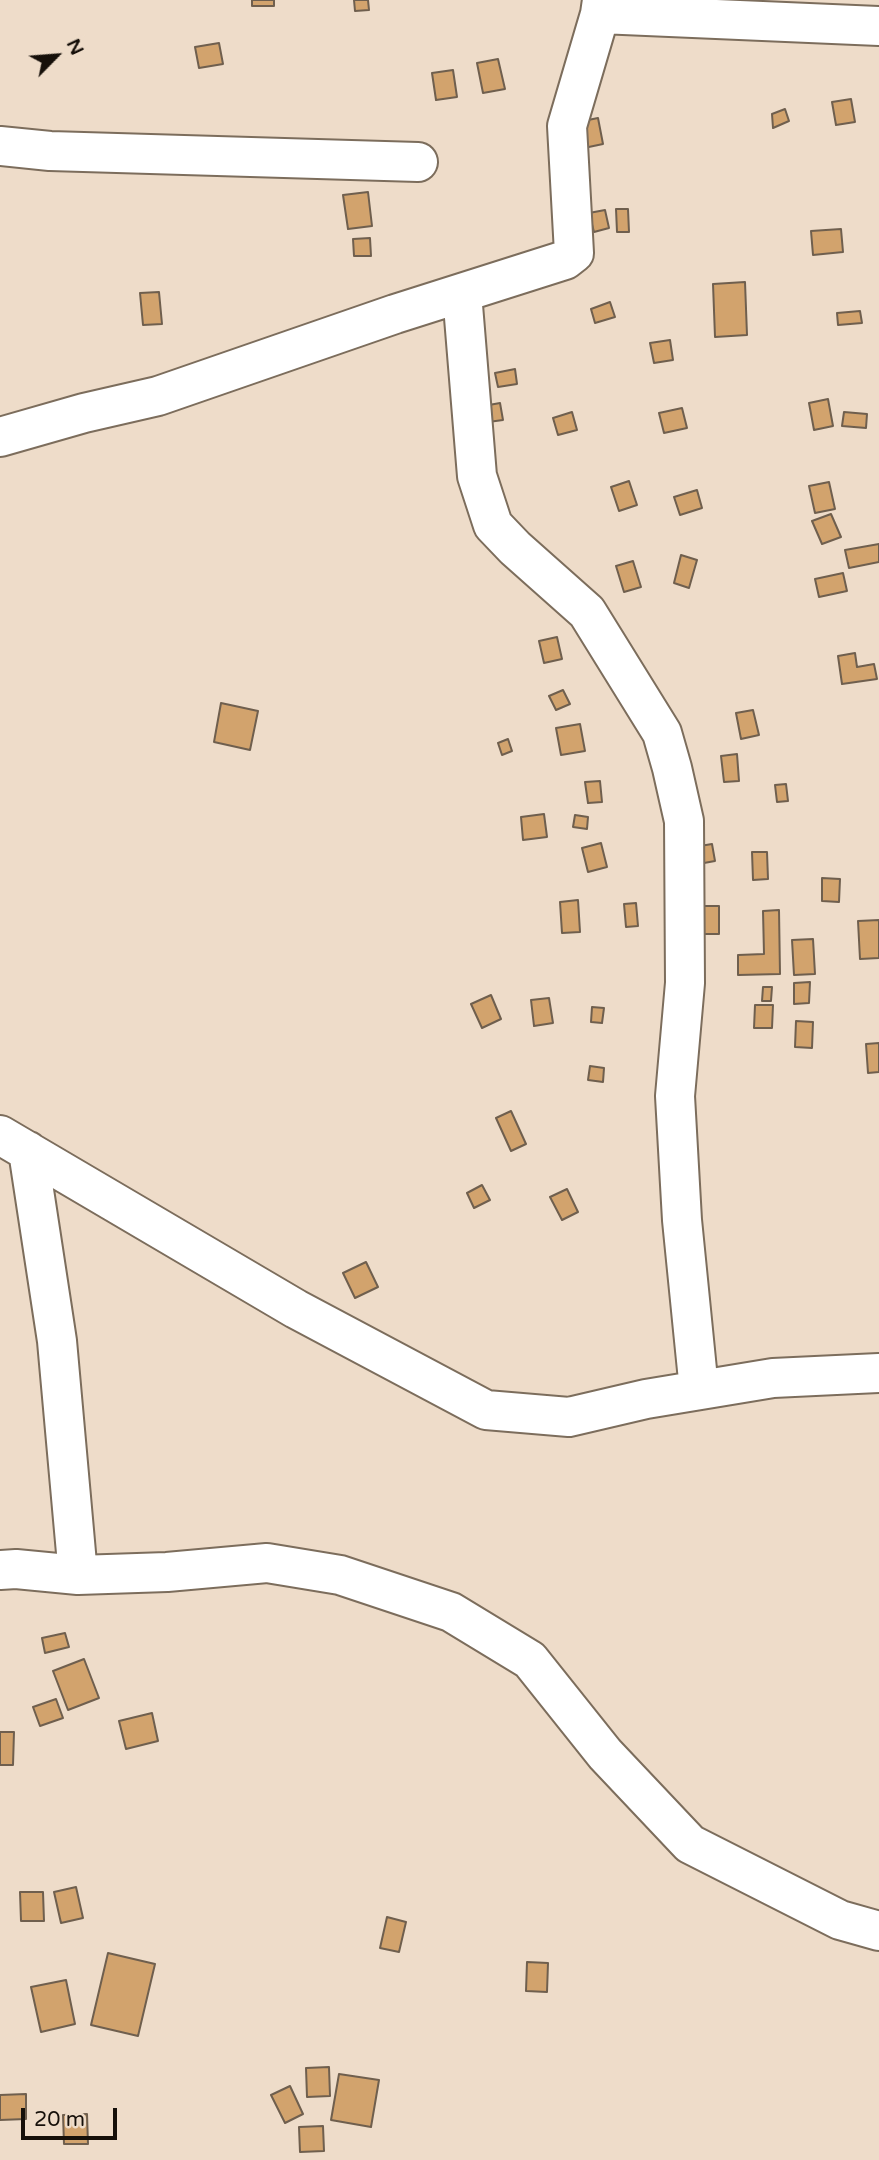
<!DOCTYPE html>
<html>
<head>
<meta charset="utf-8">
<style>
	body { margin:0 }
	#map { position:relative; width:879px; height:2160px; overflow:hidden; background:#eedcc9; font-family:"Varela Round",sans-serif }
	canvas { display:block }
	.north { position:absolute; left:21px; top:21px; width:70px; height:70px; -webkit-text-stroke:5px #eedcc9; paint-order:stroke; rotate:65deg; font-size:19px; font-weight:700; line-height:28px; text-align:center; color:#16100a }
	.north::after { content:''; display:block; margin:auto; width:24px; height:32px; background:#16100a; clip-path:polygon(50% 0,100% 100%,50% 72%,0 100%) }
	.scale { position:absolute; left:21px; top:2108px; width:96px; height:32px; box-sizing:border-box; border:4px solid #16100a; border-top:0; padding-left:9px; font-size:21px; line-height:24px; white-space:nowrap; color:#16100a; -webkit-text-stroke:5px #eedcc9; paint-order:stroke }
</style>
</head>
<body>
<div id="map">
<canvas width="879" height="2160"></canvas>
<div class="north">N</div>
<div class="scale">20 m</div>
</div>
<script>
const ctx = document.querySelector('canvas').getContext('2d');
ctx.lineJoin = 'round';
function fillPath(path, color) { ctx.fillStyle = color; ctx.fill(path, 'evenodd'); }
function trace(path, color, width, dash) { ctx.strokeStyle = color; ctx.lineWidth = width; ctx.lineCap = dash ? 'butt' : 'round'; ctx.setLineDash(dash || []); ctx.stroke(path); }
const building = new Path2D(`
	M252 0H274V6H252Z
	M354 0H368L369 10 355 11Z
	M219 43 223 64 199 68 195 47Z
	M498 59 505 89 483 93 477 63Z
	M453 70 457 97 436 100 432 73Z
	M851 99 855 122 836 125 832 102Z
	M785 109 789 121 773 128 772 114Z
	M598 118 603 144 584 148 578 122Z
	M368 192 372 226 348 229 343 195Z
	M616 209H628L629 232H617Z
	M605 210 609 228 594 232 589 213Z
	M841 229 843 252 813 255 811 231Z
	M370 238 371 256H354L353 239Z
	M745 282 747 335 715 337 713 284Z
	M159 292 162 324 143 325 140 293Z
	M610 302 615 317 595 323 591 309Z
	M860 311 862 323 838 325 837 313Z
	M670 340 673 360 654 363 650 343Z
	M515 369 517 384 498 387 495 373Z
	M828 399 833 426 814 430 809 403Z
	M500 403 503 420 481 423 478 407Z
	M682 408 687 428 664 433 659 413Z
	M572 412 577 430 558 435 553 418Z
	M844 412 867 414 866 428 842 426Z
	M629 481 637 505 619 511 611 487Z
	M829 482 835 509 815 513 809 486Z
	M697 490 702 508 680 515 674 497Z
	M831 514 841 537 822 544 812 521Z
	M879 544V562L849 568 845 550Z
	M681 555 697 560 689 588 674 583Z
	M633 561 641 587 624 592 616 566Z
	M843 573 847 591 819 597 815 579Z
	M557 637 562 659 544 663 539 641Z
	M855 653 857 667 874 664 877 679 842 684 838 656Z
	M563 690 570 704 556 710 549 696Z
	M221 703 258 711 250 750 214 742Z
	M753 710 759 735 741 739 736 713Z
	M580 724 585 751 561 755 556 728Z
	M508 739 512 751 502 755 498 743Z
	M737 754 739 781 724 782 721 756Z
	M600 781 602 802 588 803 585 782Z
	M786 784 788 801 777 802 775 785Z
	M544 814 547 837 523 840 521 817Z
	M575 815 588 817 587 829 573 827Z
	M601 843 607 867 588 872 582 848Z
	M712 844 715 861 704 863 700 846Z
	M752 852H767L768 879 753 880Z
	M822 878 840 879 839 902 822 901Z
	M578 900 580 932 562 933 560 902Z
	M636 903 638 926 626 927 624 904Z
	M700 906H719V934H701Z
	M779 910 780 974 738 975V955L764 954 763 911Z
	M879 920V958L860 959 858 921Z
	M813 939 815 974 794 975 792 940Z
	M810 982 809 1003 794 1004V983Z
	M763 987H772L771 1001H762Z
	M491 995 501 1019 482 1028 471 1004Z
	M549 998 553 1023 534 1026 531 1000Z
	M755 1005H773L772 1028H754Z
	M592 1007 604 1008 602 1023 591 1022Z
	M796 1021 813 1022 812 1048 795 1047Z
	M879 1043V1072L868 1073 866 1044Z
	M590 1066 604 1068 603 1082 588 1080Z
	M511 1111 526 1144 511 1151 496 1118Z
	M482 1185 490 1200 474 1208 467 1193Z
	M567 1189 578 1212 562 1220 550 1197Z
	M366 1262 378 1287 355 1298 343 1273Z
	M65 1633 69 1647 45 1653 42 1638Z
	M84 1659 99 1698 68 1710 53 1671Z
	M56 1699 63 1718 40 1726 33 1707Z
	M152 1713 158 1741 126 1749 119 1721Z
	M0 1732H14L13 1765H0Z
	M76 1887 83 1918 61 1923 54 1892Z
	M20 1892H43L44 1921H21Z
	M387 1917 406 1922 399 1952 380 1948Z
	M108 1953 155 1964 138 2036 91 2025Z
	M527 1962 548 1963 547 1992 526 1991Z
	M66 1980 75 2024 41 2032 31 1987Z
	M329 2067 330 2096 307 2097 306 2068Z
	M339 2074 379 2080 371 2127 331 2120Z
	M290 2086 303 2114 285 2123 271 2095Z
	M26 2094V2119L0 2120V2095Z
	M87 2114 88 2144H64L63 2115Z
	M323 2126 324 2151 300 2152 299 2127Z`);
fillPath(building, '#d2a36d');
trace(building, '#6f5f4e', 2);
const minor = new Path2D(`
	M600 14 879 26
	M0 146 50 151 418 162
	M462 293 477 476 493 525 515 548 587 612 662 733 672 768 684 821 685 983 675 1096 682 1220 699 1390
	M0 437 84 413 158 396 395 314 565 260 574 253 567 126 600 14 602 0
	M0 1135 296 1309 486 1410 569 1417 646 1399 773 1378 879 1373
	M28 1151 57 1341 78 1575
	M0 1570 16 1569 78 1575 167 1572 267 1563 340 1575 451 1612 530 1660 605 1754 690 1844 840 1920 879 1931`);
trace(minor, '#7c6d5c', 42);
trace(minor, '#fff', 38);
</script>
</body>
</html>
